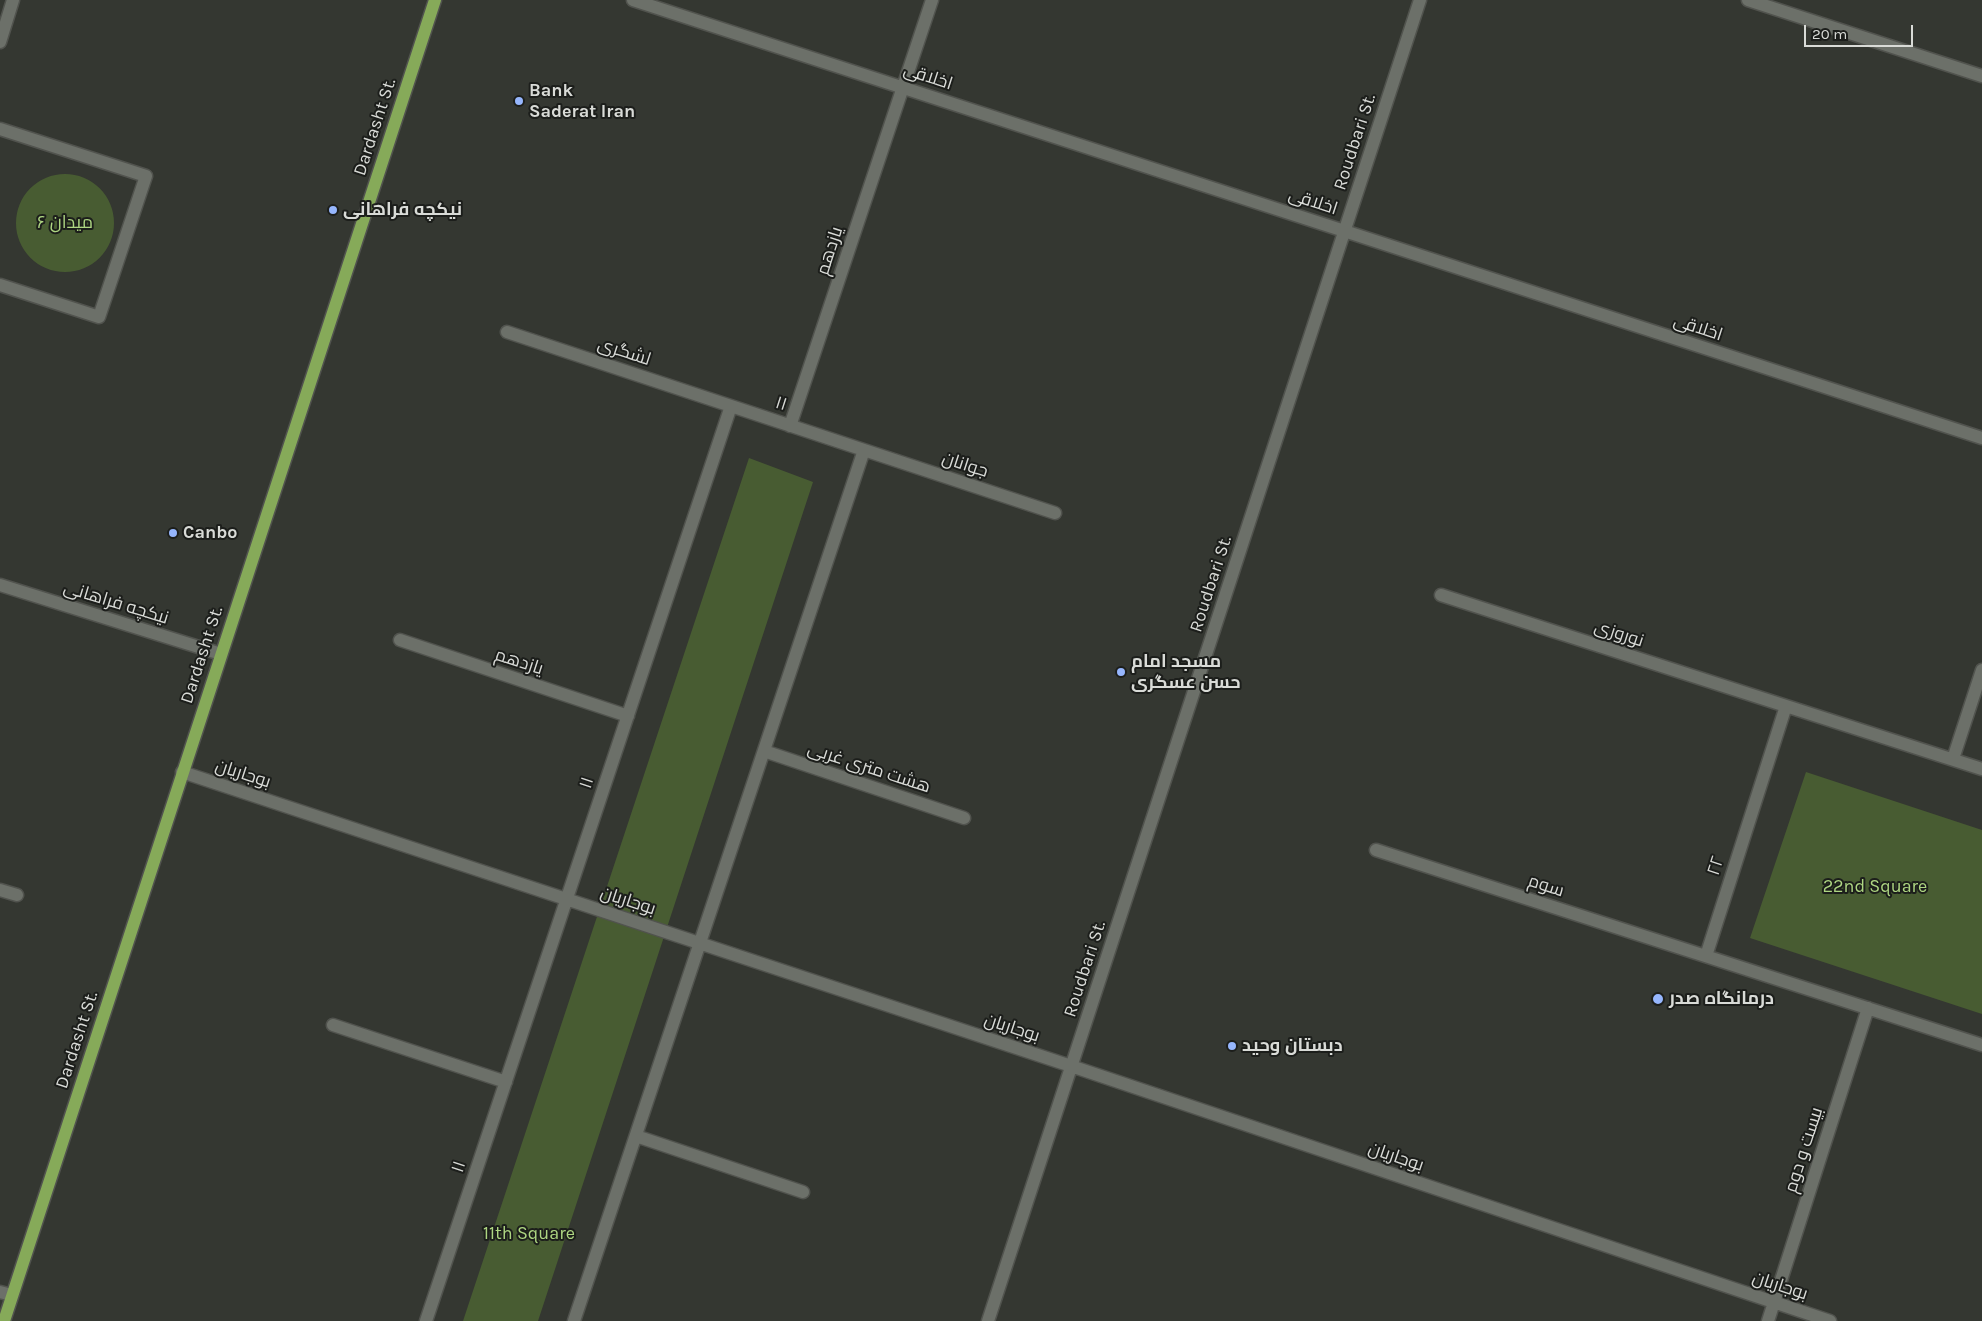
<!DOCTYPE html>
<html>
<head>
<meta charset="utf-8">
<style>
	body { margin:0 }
	#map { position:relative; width:1982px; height:1321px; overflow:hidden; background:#343731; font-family:Karla,sans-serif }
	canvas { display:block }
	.scale { position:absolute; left:1804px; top:25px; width:109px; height:22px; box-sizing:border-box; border:2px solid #d9dbd7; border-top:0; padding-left:6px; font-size:15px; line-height:18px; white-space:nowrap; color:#d9dbd7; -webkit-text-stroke:4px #1c1e1b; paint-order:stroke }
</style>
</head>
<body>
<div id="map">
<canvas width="1982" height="1321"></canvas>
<div class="scale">20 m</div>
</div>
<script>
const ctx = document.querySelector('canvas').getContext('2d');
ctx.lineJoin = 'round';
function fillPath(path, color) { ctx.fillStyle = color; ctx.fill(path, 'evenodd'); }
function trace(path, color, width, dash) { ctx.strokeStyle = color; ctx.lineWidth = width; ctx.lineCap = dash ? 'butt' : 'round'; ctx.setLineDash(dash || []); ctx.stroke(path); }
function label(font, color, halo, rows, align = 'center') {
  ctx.font = font + ' Karla,Cairo,sans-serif'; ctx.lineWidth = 4; ctx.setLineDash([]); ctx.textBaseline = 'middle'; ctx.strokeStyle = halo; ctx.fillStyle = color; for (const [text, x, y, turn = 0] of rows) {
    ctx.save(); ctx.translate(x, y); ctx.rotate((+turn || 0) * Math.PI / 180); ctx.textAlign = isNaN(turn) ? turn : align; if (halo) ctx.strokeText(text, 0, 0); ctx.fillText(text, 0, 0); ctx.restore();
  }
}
fillPath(new Path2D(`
	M16 223a49 49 0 1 1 98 0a49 49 0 1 1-98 0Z
	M749 458 813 482 538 1321H463Z
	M1806 772 1982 830V1014L1750 938Z`), '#485c32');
const minor = new Path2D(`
	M633 0 1982 438
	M1748 0 1982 76
	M0 42 13 0
	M0 129 146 176 99 317 0 285
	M507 332 731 406
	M790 426 932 0
	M864 450 1055 513
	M0 585 221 654
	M1441 595 1786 706
	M400 640 628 716
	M764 751 964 818
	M1953 759 1982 670
	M182 772 1071 1066 1830 1321
	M1376 850 1982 1045
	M0 890 17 895
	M1706 956 1786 706 1982 769
	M333 1025 506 1082
	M636 1136 803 1192
	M0 1292 12 1295
	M426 1321 731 406 864 450 574 1321
	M988 1321 1420 0
	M1768 1321 1868 1008`);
const major = new Path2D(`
	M4 1321 435 0`);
trace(minor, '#51534e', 15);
trace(major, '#51534e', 15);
trace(minor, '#6c7069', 12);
trace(major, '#86aa59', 12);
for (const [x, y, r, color] of [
	[519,101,5,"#96b6fd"],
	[333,210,5,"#96b6fd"],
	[173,533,5,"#96b6fd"],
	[1121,672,5,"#96b6fd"],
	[1658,999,6,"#96b6fd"],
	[1232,1046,5,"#96b6fd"]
]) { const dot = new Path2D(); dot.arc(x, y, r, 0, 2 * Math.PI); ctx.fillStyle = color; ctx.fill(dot); trace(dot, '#1c1e1b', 2); }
label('18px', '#d9dbd7', '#1c1e1b', [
	["اخلاقی",928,77,18],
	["Dardasht St.",375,127,-72],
	["Roudbari St.",1355,142,-72],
	["اخلاقی",1313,202,18],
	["یازدهم",830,251,-72],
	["اخلاقی",1698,328,18],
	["لشگری",624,352,18],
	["۱۱",781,404,18],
	["جوانان",965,465,18],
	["Roudbari St.",1211,584,-72],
	["نیکچه فراهانی",116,603,17],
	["نوروزی",1619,634,18],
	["Dardasht St.",202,655,-72],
	["یازدهم",519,662,18],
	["هشت متری غربی",869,768,18],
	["بوجاریان",243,774,18],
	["۱۱",587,783,-72],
	["۲۲",1716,866,-72],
	["سوم",1546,886,18],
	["بوجاریان",628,901,18],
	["Roudbari St.",1085,969,-72],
	["بوجاریان",1012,1028,18],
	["Dardasht St.",77,1040,-72],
	["بیست و دوم",1804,1150,-72],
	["بوجاریان",1396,1157,19],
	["۱۱",459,1167,-72],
	["بوجاریان",1780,1286,18]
]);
label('bold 18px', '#d9dbd7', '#1c1e1b', [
	["Bank",529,91],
	["Saderat Iran",529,112],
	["نیکچه فراهانی",343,210],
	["Canbo",183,533],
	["مسجد امام",1131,662],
	["حسن عسگری",1131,683],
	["درمانگاه صدر",1669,999],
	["دبستان وحید",1242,1046]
], 'left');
label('18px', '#aed682', '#1c1e1b', [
	["میدان ۶",65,223],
	["22nd Square",1875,887],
	["11th Square",529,1234]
]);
</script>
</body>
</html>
